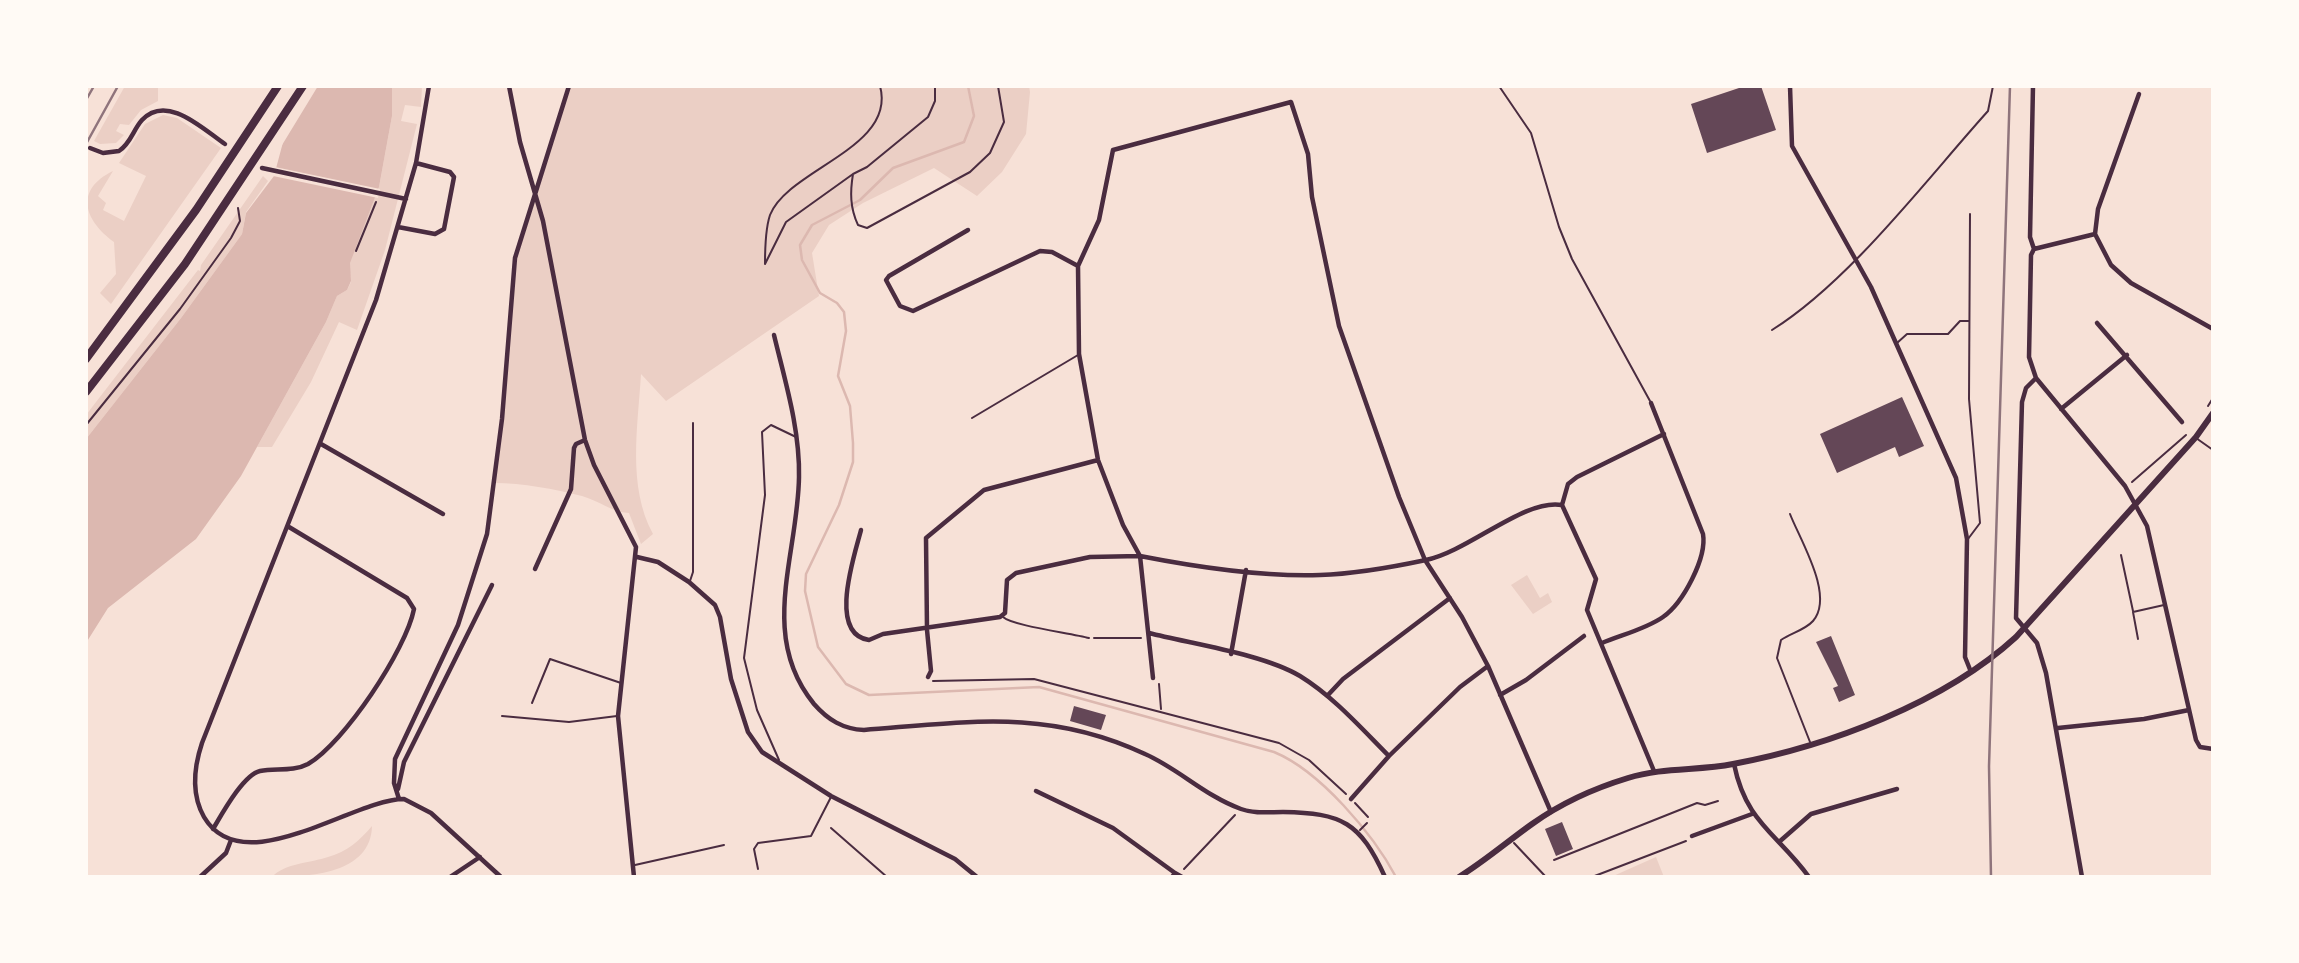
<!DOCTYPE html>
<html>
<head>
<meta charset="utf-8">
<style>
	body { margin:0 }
	#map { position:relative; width:2299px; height:963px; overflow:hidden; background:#f7e1d7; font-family:"Sofia Sans Condensed",sans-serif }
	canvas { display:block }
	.frame { position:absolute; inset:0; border:88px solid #fffaf5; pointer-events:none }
</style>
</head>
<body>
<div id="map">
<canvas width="2299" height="963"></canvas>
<div class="frame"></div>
</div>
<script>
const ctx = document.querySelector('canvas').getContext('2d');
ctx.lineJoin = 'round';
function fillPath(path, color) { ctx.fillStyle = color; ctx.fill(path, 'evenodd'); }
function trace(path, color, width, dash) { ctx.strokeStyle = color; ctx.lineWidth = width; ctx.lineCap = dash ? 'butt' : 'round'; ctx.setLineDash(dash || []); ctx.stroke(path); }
fillPath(new Path2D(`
	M125 86H158V101L141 110 129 125 120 124 116 131 124 135 116 143 100 144 94 141Z
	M392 86H422L421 107 405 105 401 121 417 124 385 250 357 330 339 322 311 382 272 447H257L326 322 337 296 347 290 351 282 349 263 379 187 392 116Z
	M569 86H1029L1030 92 1026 134 1002 172 977 196 934 168 863 203 829 225 812 253 819 296 666 401 641 374C638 426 627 486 653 534L641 544 629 513C611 512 600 501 582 496 554 489 523 483 494 483L515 258Z
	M163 115 177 118 221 148 111 304 100 293 116 274 114 242C84 220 74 190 113 171L98 196 106 203 103 210 124 221 146 176 119 163 145 124Z
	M263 176 268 181 246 212 242 234 181 318 86 439V415L198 270 200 271 201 265Z
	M1527 575 1540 598 1548 593 1552 602 1533 614 1511 585Z
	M372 826C371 874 309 877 272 877 285 863 311 863 328 857 347 852 360 840 372 826Z
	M1656 857 1664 877H1611Z`), '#ebcfc5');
fillPath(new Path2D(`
	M298 86H392V116L379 187 350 263 351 281 347 290 337 296 326 322 241 476 196 539 108 608 86 643V439L181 318 242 234 246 213 274 176Z`), '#dcb8b0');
fillPath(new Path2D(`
	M294 86H318L279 150 276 147Z
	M275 167 380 189 378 198 273 176Z`), '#f7e1d7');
trace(new Path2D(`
	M968 86 974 116 964 142 893 168 860 200 812 225 800 245 802 260 820 293 837 303 844 312 846 331 838 376 850 406 853 443V462L839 505 806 574 805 591 818 647 846 684 869 695 1039 687 1274 752C1320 771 1373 834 1396 877`), '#dcb8b0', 2.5);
fillPath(new Path2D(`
	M1745 86H1761L1776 130 1707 153 1691 104Z
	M1902 397 1924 446 1899 457 1895 447 1837 473 1820 434Z
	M1831 636 1855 695 1839 702 1833 688 1838 686 1816 642Z
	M1074 706 1106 715 1101 730 1070 721Z
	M1562 822 1573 849 1556 856 1545 829Z`), '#644757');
trace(new Path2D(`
	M880 86C897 148 788 169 770 215 765 230 765 249 765 264L786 222 853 174 867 167 928 117 935 101V86
	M853 174C850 192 850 208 858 225L867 228 970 172 990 153 1004 122 998 86
	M356 251 376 202
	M2208 406 2213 398
	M86 425 180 309 231 238 240 221 238 208
	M2132 482 2186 435
	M1094 638H1141
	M933 681 1034 679 1279 743 1309 760 1346 794
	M1159 684 1161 709
	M1355 803 1368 817
	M831 828 887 877
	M1554 860 1697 803 1705 805 1718 801
	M1184 869 1235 815
	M1592 877 1686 841`), '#4a2c40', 2);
trace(new Path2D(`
	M1499 86 1531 133 1559 227 1572 259 1650 401
	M1772 330C1850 281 1925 181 1988 111L1993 86
	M1897 343 1907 334H1948L1960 321H1969
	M972 418 1078 355
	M2196 438 2213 450
	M1790 514C1800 540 1835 596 1813 621 1805 630 1791 633 1781 640L1777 658 1810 742
	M1968 539 1980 523 1969 399 1970 214
	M2121 555 2133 611
	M690 581 693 572V423
	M1003 617C1013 626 1071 633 1089 638
	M2138 639 2133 612 2164 605
	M532 703 550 659 621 683
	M502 716 569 722 617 716
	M779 760 757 710 744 658 765 495 762 432 771 425 796 437
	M1360 830 1367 823
	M1514 843 1546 877
	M635 865 724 845
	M758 869 754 849 758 843 811 836 831 797`), '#4a2c40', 2);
trace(new Path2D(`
	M429 86 416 163 376 300 202 743C194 767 191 794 204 817 243 883 353 799 404 799L431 813 501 877
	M509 86 520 142 543 221 585 440 594 465 636 547 618 716 634 877
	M1790 86 1792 146 1871 287 1956 478 1967 539 1965 657 1971 672
	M2033 86 2030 237 2034 249
	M2139 94 2098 209 2095 234 2111 265 2131 283 2213 329
	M90 148 103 153 119 151C131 143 133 130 142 120 167 93 204 130 225 144
	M262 168 406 199
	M398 227 435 234 444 229 454 177 450 172 416 163
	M968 230 889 276 886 280 900 306 913 311 1040 251 1052 252 1078 266
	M2034 249 2031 255 2029 357 2036 378 2125 486 2147 526 2196 740 2200 747 2213 749
	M2034 249 2095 234
	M2097 323 2182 422
	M774 335C785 381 800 429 799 477 798 555 758 636 814 704 828 720 843 729 864 730 967 722 1047 708 1145 754 1179 769 1205 796 1241 809 1255 814 1269 812 1283 812 1342 813 1360 822 1385 877
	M2036 378 2026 388 2022 402 2016 618 2037 643 2046 673 2082 877
	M2061 409 2127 355
	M321 444 443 514
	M1562 505 1568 484 1577 477 1664 434
	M861 530C855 554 827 634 869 640L883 634 1000 617 1005 613 1007 580 1016 573 1090 557 1140 556 1153 678
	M637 557 658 562 689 582 715 605 720 617 731 679 748 732 762 752 831 796 955 859 977 877
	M535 569 571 489 574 448 576 444 585 440
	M1149 633C1192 644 1263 654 1300 676 1334 697 1361 728 1389 756L1460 687 1488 666
	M1602 643C1621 635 1646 629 1663 617 1683 603 1707 558 1703 534L1651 403
	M1231 654 1246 570
	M928 677 931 671 927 630 926 538 984 490 1098 460
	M1328 695 1343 679 1450 598
	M1500 695 1526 680 1584 636
	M2058 728 2144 719 2189 710
	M1734 764C1746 823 1777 833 1809 877
	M398 789 404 762 492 585
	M1036 791 1113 828 1175 873
	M399 799 394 783 395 759 458 625 487 534 502 419 515 258 569 86
	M1351 799 1389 756
	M1551 812 1488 666 1462 617 1425 560 1399 497 1339 326 1312 197 1308 154 1291 102 1113 150 1099 220 1078 266 1079 354 1098 460 1123 525 1140 556C1196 567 1263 577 1320 575 1354 574 1393 567 1426 560 1469 551 1525 498 1562 505L1596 579 1587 610 1654 771
	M213 829C222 814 243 775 260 771 276 768 293 772 308 764 344 743 406 650 414 609L407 598 289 527
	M1692 836 1752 814
	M1779 842 1811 814 1897 789
	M200 877 226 853 231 840
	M450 877 480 857
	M1172 877 1175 873 1182 877`), '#4a2c40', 4.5);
trace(new Path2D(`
	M1459 877C1485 861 1508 841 1532 824 1560 804 1595 788 1628 778 1663 767 1698 771 1733 764 1829 746 1944 703 2016 637L2196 437 2213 413`), '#4a2c40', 6);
trace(new Path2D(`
	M86 359 196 210 278 86
	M86 392 185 264 303 86`), '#4a2c40', 8);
trace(new Path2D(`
	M86 100 94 86
	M86 144 118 86
	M1991 877 1989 766 2010 86`), '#8f747c', 2.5);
</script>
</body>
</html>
